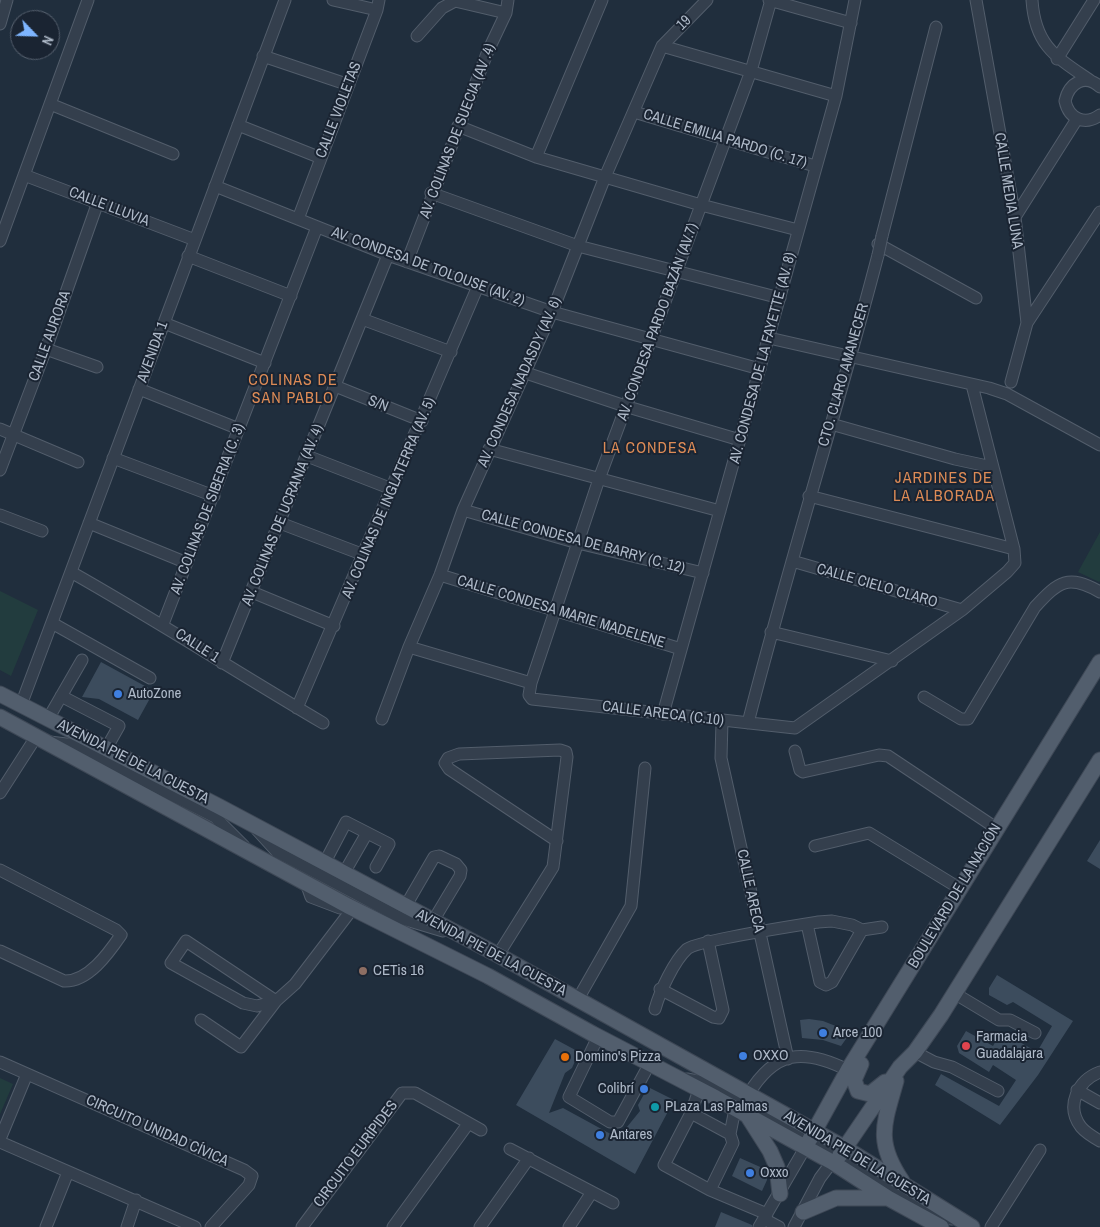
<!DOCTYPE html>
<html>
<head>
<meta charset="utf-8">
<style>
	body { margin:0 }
	#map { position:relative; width:1100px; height:1227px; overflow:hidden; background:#202e3d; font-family:"Archivo Narrow",sans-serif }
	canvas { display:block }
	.north { position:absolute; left:10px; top:10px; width:50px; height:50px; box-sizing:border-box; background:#1a2432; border:1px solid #56606e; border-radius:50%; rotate:114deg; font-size:14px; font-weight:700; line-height:20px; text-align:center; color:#afbac9 }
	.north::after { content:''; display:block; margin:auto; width:18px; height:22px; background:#7eb5ff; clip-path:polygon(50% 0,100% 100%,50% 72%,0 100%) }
</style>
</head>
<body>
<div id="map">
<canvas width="1100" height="1227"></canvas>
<div class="north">N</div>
</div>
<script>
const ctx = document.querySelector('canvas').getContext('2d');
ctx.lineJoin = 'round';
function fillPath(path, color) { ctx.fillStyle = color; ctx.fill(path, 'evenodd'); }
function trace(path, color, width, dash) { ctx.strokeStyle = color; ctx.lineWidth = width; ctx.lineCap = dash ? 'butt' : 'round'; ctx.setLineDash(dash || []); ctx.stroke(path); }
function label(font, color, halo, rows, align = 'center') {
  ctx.font = font + ' "Archivo Narrow",sans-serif'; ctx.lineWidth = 4; ctx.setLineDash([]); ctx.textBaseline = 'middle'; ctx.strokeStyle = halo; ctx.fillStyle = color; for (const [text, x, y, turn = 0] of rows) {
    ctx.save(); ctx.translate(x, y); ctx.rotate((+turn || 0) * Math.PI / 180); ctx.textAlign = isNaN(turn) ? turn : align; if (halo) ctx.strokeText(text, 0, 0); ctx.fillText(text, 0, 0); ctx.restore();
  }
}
fillPath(new Path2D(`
	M1100 532V581L1099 582 1078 572Z
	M0 591 38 610 11 676 0 670Z
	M0 1078 13 1084 0 1114Z`), '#223c3e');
fillPath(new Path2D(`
	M101 662 154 691 138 720 99 699 82 697Z
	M1100 840V869L1087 861Z
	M997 975 1073 1021 1038 1075 1000 1125 935 1085 941 1074 999 1106 1016 1080 993 1065 989 1072 959 1053 957 1046 966 1031 993 1046 999 1035 1006 1034 1037 1052 1052 1026 1013 1002 1007 1005 989 995V988Z
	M809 1019 823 1021 851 1032 841 1046 823 1040 802 1038 800 1020Z
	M555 1039 579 1052 572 1068 565 1073 549 1113 563 1108 618 1138 640 1111 638 1105 648 1087 674 1100 635 1174 516 1105Z
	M740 1158 767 1170V1180L762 1191 732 1176Z
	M721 1212 752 1225V1227H715Z`), '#3c4c5d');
const minor = new Path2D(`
	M333 0 377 10
	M769 0 851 23
	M771 0 751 71 599 479 531 683 529 695 532 699 795 728 962 610 1007 572 1015 563 1014 549 972 385
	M976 0 1015 217 1027 323 1011 382
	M1032 0C1035 46 1056 57 1091 81
	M0 24 7 0
	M417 36 442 8 455 1 506 13
	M662 46 836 96
	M263 56 349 85
	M1057 59 1094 0
	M1100 87C1085 73 1069 83 1065 101 1069 119 1085 126 1100 115
	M50 104 173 154
	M634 112 815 166
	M238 125 321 158
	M458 126 536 157 701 205 798 230
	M536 157 602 0
	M24 175 195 240
	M215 186 388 255 552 312 760 369
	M431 193 578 246 780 298
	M1015 217 1077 119
	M298 219 377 10 379 0
	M882 236 936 27
	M0 241 88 0
	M878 244 976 298
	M188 256 291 296
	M407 262 488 51 506 13 508 0
	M362 319 451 352
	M164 323 265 363
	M1027 323 1100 212
	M769 338 989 388 1007 394 1100 445
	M46 349 97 367
	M523 372 628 407 740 440
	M335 386 422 421
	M139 389 239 429
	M831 424 955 459 992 467
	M0 429 78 462
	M489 449 720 511
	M307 456 392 489
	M113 458 214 496
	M0 470 46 349 98 202
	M809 496 1014 549
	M463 510 578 543 703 573
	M0 515 42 531
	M89 523 187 563
	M280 523 364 555
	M792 561 962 610
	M71 572C156 620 238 673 323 723
	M440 575 681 649
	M252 592 334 626
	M52 623 150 678
	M163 624 317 227
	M771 632 892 661
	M409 647 531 683
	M222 663 388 255
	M61 696 119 726 106 749
	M924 697 961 719H968L1035 607C1059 581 1068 574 1100 592
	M21 705 285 0
	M297 708 478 286
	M663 714 836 96 855 0
	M48 719 82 660
	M382 719 409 647 440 575 463 510 552 312 605 177 662 46 707 0
	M722 721 721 758 788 1059
	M748 723C788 566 837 412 878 255
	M50 742 74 745 215 817 244 846
	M795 751 800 770 803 772 879 755 888 756 996 828
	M0 793 36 737
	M257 830 277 852 403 919 443 931
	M815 846 869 833 959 888
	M325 862 346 822 389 844 376 867
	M0 870 116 930 121 935C108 954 88 982 64 981L0 951
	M344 873 367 833
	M306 883 311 897 340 908
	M405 907 434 857 439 856 456 864 461 870 460 876 433 921
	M807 924 820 982 826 985 832 982 862 930
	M186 941 276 1001 257 1006 243 1003 171 963Z
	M498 955 553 867 567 757 566 752 560 750 459 754 448 758 445 763 449 769 557 841
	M660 989 713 1017 719 1018 723 1010 708 941
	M954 993 999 1020H1010L1035 1033
	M578 999 631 906 645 768
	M655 1009C660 991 674 961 687 949 696 941 799 925 818 922L832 921 852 925 862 930 882 927
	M201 1020 241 1047 276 1001 295 984 353 908
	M598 1037 569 1097 610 1122H618L650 1063
	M915 1052 934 1062 952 1067 998 1091
	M0 1062 244 1170 252 1176 249 1185 211 1227
	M1100 1072C1078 1080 1065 1106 1081 1127 1086 1133 1093 1137 1100 1141
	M687 1079 713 1084 811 1138 832 1162 820 1178 794 1227
	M699 1090 691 1113 664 1165 710 1190 733 1143 730 1134 735 1109
	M1077 1090 1100 1103
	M748 1095C775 1050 803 1048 848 1070
	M691 1113 730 1134
	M0 1139 27 1074
	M821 1139C851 1168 912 1205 951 1219
	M0 1142 195 1227
	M510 1149 613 1203
	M710 1190 767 1214
	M764 1219 779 1227
	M46 1227 68 1172
	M127 1227 136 1200
	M302 1227 402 1093H415L481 1130
	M393 1227 468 1124
	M480 1227 529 1158
	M569 1227 592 1192
	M759 1227 805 1148
	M991 1227 1040 1150`);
const major = new Path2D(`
	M0 694 220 807 498 955 845 1148 972 1227
	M0 717 348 906 488 976 593 1034 716 1098 832 1162 888 1198 941 1227
	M861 1064 854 1080 858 1091 870 1094 885 1082
	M896 1081C884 1124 875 1141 902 1181
	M749 1118 770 1151 777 1167 780 1194
	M810 1139 848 1070 1100 662
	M840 1155 900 1067 915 1052 941 1015 1100 760
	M803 1212 836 1198H888`);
trace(minor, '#525d6b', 13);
trace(major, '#3e4856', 17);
trace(minor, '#343f4d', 11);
trace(major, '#525e6d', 15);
const minorBridge = new Path2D(`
	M878 255 882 236`);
trace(minorBridge, '#525d6b', 13, []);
trace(minorBridge, '#343f4d', 11);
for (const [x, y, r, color] of [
	[118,694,5,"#3f7fe0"],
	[363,971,5,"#8d6e63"],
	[823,1033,5,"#3f7fe0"],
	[966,1046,5,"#e0444e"],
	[743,1056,5,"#3f7fe0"],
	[565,1057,5,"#e8710a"],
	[644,1089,5,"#3f7fe0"],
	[655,1107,5,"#0f9aa8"],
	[600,1135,5,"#3f7fe0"],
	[750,1173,5,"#3f7fe0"]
]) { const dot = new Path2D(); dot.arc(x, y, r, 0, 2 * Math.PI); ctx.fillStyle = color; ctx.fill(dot); trace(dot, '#1a2432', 2); }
label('15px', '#afbac9', '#1a2432', [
	["19",684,23,-44],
	["CALLE VIOLETAS",339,110,-69],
	["AV. COLINAS DE SUECIA (AV .4)",458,131,-69],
	["CALLE EMILIA PARDO (C. 17)",725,139,17],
	["CALLE MEDIA LUNA",1008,191,81],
	["CALLE LLUVIA",109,207,21],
	["AV. CONDESA DE TOLOUSE (AV. 2)",428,267,20],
	["AV. CONDESA PARDO BAZÁN (AV.7)",658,322,-70],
	["CALLE AURORA",50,336,-70],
	["AVENIDA 1",153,352,-70],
	["AV. CONDESA DE LA FAYETTE (AV. 8)",763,358,-75],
	["CTO. CLARO AMANECER",844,375,-74],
	["AV. CONDESA NADASDY (AV. 6)",520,382,-66],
	["S/N",378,404,22],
	["AV. COLINAS DE INGLATERRA (AV. 5)",389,498,-67],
	["AV. COLINAS DE SIBERIA (C. 3)",208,509,-69],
	["AV. COLINAS DE UCRANIA (AV. 4)",283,515,-68],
	["CALLE CONDESA DE BARRY (C. 12)",583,542,15],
	["CALLE CIELO CLARO",877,586,16],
	["CALLE CONDESA MARIE MADELENE",561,612,17],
	["CALLE 1",197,646,33],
	["CALLE ARECA (C.10)",663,714,7],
	["AVENIDA PIE DE LA CUESTA",133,762,27],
	["CALLE ARECA",750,891,78],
	["BOULEVARD DE LA NACIÓN",955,896,-59],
	["AVENIDA PIE DE LA CUESTA",491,953,28],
	["CIRCUITO UNIDAD CÍVICA",157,1131,24],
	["CIRCUITO EURÍPIDES",356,1154,-53],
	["AVENIDA PIE DE LA CUESTA",857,1158,31]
]);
label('15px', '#afbac9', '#1a2432', [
	["AutoZone",128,694],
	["CETis 16",373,971],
	["Arce 100",833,1033],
	["Farmacia",976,1037],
	["Guadalajara",976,1054],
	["OXXO",753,1056],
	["Domino's Pizza",575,1057],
	["Colibrí",634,1089,"right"],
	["PLaza Las Palmas",665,1107],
	["Antares",610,1135],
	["Oxxo",760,1173]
], 'left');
ctx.letterSpacing = '1px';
label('16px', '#dd8b56', '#1a2432', [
	["COLINAS DE",293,381],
	["SAN PABLO",293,399],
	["LA CONDESA",650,449],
	["JARDINES DE",944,479],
	["LA ALBORADA",944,497]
]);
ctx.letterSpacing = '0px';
</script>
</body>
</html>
